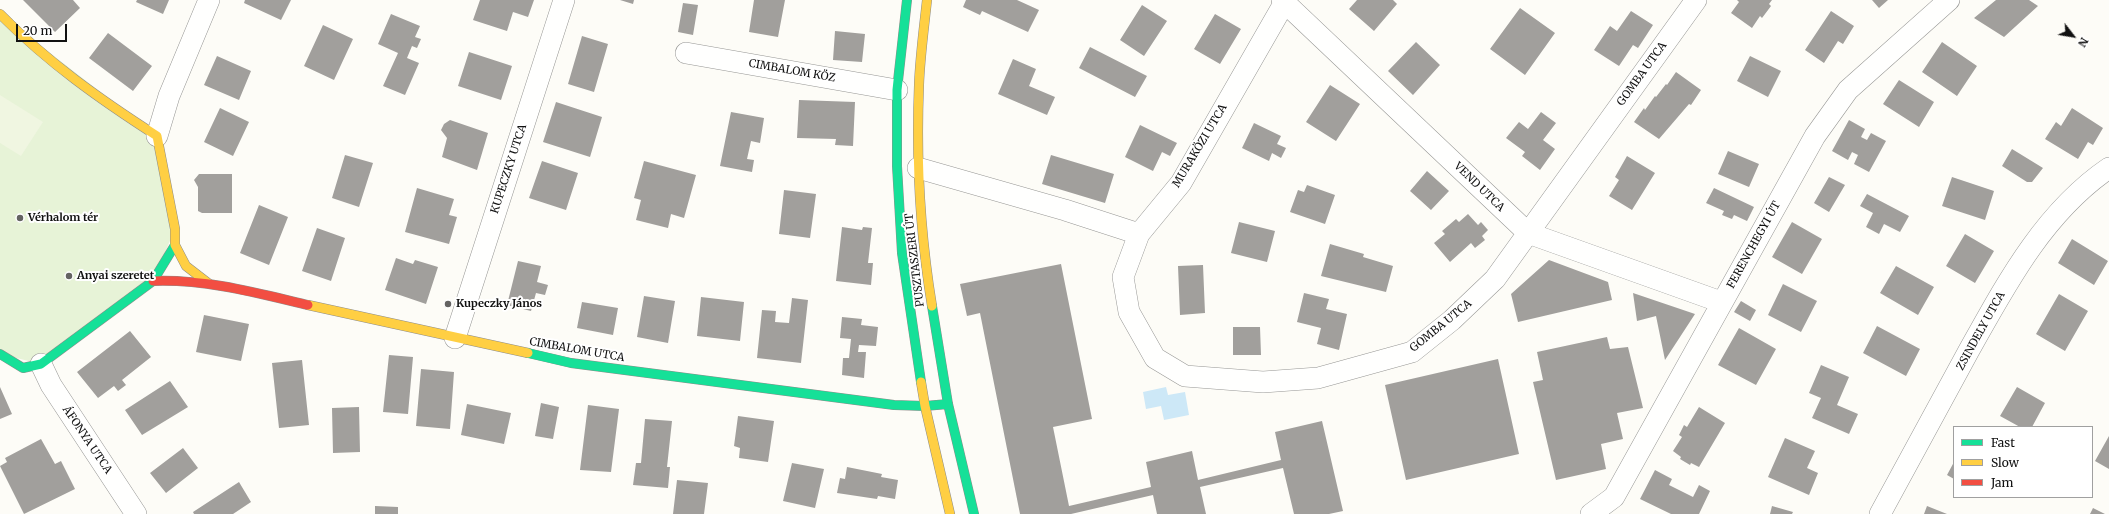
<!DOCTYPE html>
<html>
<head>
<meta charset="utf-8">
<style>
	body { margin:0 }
	#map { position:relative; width:2109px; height:514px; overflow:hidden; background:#fdfcf7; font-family:Merriweather,serif }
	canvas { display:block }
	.legend { position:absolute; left:1953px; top:426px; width:140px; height:72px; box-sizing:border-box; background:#fff; border:1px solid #a0a0a0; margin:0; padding:5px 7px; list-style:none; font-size:12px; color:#111 }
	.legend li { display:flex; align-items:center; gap:8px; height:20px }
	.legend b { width:20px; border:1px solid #a0a0a0 }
	.north { position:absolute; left:2053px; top:16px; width:40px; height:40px; -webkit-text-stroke:3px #fff; paint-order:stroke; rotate:121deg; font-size:11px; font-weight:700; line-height:16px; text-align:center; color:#111 }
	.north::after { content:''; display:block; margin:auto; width:14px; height:18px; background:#111; clip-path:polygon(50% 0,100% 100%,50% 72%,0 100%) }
	.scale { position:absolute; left:16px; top:24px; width:51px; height:18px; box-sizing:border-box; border:2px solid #111; border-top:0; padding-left:5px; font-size:12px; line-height:14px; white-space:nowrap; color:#111; -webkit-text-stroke:3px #fff; paint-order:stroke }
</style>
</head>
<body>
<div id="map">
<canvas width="2109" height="514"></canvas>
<ul class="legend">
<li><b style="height:5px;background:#16e098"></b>Fast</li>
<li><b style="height:5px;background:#ffcf43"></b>Slow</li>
<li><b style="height:5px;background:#f24e42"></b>Jam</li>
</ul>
<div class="north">N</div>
<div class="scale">20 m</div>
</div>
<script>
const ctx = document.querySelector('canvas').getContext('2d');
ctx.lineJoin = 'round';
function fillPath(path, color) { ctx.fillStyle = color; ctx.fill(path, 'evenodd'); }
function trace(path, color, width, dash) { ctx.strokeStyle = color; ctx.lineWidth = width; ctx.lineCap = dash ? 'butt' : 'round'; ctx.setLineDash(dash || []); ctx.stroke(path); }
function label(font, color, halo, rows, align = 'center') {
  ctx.font = font + ' Merriweather,serif'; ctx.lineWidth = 4; ctx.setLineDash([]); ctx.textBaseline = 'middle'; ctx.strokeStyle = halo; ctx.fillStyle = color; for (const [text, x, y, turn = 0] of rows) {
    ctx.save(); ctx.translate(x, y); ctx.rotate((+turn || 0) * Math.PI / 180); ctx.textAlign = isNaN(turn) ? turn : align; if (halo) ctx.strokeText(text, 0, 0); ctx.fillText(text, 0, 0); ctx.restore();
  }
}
fillPath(new Path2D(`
	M0 14 157 136 175 229 153 281 41 364 0 354Z`), '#e7f3d7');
fillPath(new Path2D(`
	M0 95 43 122 21 156 0 143Z`), '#f0f6e1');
fillPath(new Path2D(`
	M1166 387 1168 395 1185 392 1189 415 1164 420 1161 406 1146 409 1143 392Z`), '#cde8f7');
fillPath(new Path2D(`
	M23 0H73L80 8 55 32Z
	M137 0H169L163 14 136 2Z
	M245 0H291L281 20 244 3Z
	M480 0H534L528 17 513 12 507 31 473 20Z
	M620 0H634L633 4Z
	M754 0H785L778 37 749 32Z
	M966 0H1017L1039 10 1028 32 982 11 980 15 963 7Z
	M1357 0H1393L1397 4 1374 31 1349 9Z
	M1737 0H1772L1769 4 1771 6 1762 18 1760 16 1752 28 1731 13 1739 2Z
	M1872 0H1888L1879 8Z
	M1996 0H2029L2038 6 2004 37 1974 18Z
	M683 3 698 5 693 35 678 32Z
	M1142 5 1167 21 1144 56 1120 40Z
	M1520 8 1555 33 1525 75 1490 49Z
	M1631 11 1653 25 1638 48 1633 45 1619 66 1594 50 1610 26 1617 31Z
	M1831 11 1854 26 1843 44 1838 41 1824 63 1805 50Z
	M391 14 420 26 415 37 421 39 417 48 412 46 407 58 419 63 405 95 383 86 398 53 378 44Z
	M1215 14 1241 29 1220 64 1194 49Z
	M323 25 353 39 334 80 304 66Z
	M835 31 865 34 862 62 833 60Z
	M108 33 152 66 133 91 89 58Z
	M582 36 608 44 594 92 568 84Z
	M1416 42 1440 65 1413 95 1388 71Z
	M1942 42 1977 66 1957 96 1922 72Z
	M1090 47 1147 76 1135 97 1079 68Z
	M469 52 512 66 501 100 458 86Z
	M217 56 251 71 239 100 204 85Z
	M1750 56 1781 71 1768 97 1737 81Z
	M1013 59 1036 69 1029 86 1055 97 1047 115 998 94Z
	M1676 72 1701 90 1691 105 1689 104 1659 139 1634 122 1644 108 1645 110 1655 96 1656 97 1666 84 1667 85Z
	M1899 80 1934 102 1919 127 1883 104Z
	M1330 85 1360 104 1336 141 1306 122Z
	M799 100 855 102 853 146 835 145 836 139 797 138Z
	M556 102 602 117 590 157 543 142Z
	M220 108 249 122 233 156 204 142Z
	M2072 108 2103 128 2093 145 2088 142 2078 159 2045 139 2056 122 2061 126Z
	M731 112 764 118 760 143 751 141 747 159 754 160 752 172 720 166Z
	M1541 112 1556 123 1543 140 1555 149 1540 170 1522 156 1525 152 1506 138 1519 122 1528 129Z
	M450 120 488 133 477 170 442 157 447 138 441 130 444 124Z
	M1849 120 1865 129 1861 137 1867 140 1871 133 1886 141 1869 172 1854 164 1858 155 1852 152 1848 160 1832 151Z
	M1254 123 1281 136 1277 144 1286 148 1281 158 1272 153 1269 161 1242 148Z
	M1140 125 1177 143 1170 156 1162 152 1153 171 1125 157Z
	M2012 149 2043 168 2032 182H2027L2002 166Z
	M1728 151 1759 164 1749 187 1718 174Z
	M345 155 373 163 359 207 332 198Z
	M1051 155 1114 174 1105 203 1042 184Z
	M1627 156 1655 173 1632 210 1609 196 1619 180 1615 177Z
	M542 161 578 173 566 210 529 198Z
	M644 161 696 175 684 218 671 214 668 228 636 220 641 200 634 198Z
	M1427 171 1449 191 1431 210 1410 191Z
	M199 174H232V213H202L198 211V187L194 180Z
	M1829 177 1845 185 1829 212 1814 203Z
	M1952 177 1994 191 1985 220 1942 206Z
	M1307 185 1335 195 1325 224 1290 212 1298 190 1304 192Z
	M417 188 454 199 449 215 457 217 449 244 405 232Z
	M1714 188 1754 207 1747 221 1734 215 1732 219 1722 215 1724 211 1706 203Z
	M784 190 816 194 810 238 779 234Z
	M1867 194 1909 216 1900 232 1884 224 1879 234 1866 227 1873 213 1860 206Z
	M259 205 288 217 269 265 240 253Z
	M1468 214 1478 225 1481 222 1488 230 1482 236 1485 240 1475 248 1471 243 1450 262 1434 243 1445 234 1442 231 1456 219 1459 222Z
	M1239 222 1275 231 1267 262 1231 253Z
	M1792 222 1822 239 1802 274 1772 257Z
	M842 227 862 230 863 227 872 228 868 263H873L871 285 836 281Z
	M317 228 345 238 331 281 302 271Z
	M1965 234 1994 251 1975 283 1946 266Z
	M2072 239 2108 261 2094 285 2058 263Z
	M1330 244 1364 254 1363 257 1393 266 1386 292 1321 276Z
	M396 258 413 264 415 260 438 267 426 304 385 290Z
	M1549 260 1608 282 1612 300 1518 322 1511 294Z
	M518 261 541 266 537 282 548 285 545 295 536 293 531 311 507 305Z
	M1061 264 1092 419 1053 427 1069 506 1151 487 1146 462 1192 451 1198 480 1281 460 1275 432 1322 421 1343 511 1329 514H1294L1283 468 1200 487 1206 514H1157L1153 495 1071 514H1020L980 313 967 316 960 284Z
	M1203 265 1205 313 1180 315 1178 266Z
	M1896 266 1934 287 1918 315 1880 293Z
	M1783 284 1817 301 1801 332 1768 315Z
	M1304 293 1329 299 1326 309 1347 314 1339 350 1317 344 1321 328 1297 322Z
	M1633 293 1695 314 1665 360 1656 316 1637 321Z
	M2059 294 2088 311 2065 351 2036 334Z
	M644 296 675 301 668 343 637 337Z
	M701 297 744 302 740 341 697 336Z
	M792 298 808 300 801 363 757 358 762 310 776 311 775 322 789 323Z
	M1741 301 1756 310 1750 321 1734 312Z
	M582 302 618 308 613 335 577 328Z
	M204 315 249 324 241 361 196 352Z
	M842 317 862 319 861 325 878 327 876 346 859 345 858 352H866L864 378 842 375 843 358H849L851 339 840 338Z
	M1877 326 1920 349 1906 376 1863 353Z
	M1233 327H1260L1261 355H1233Z
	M1739 328 1776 349 1756 385 1718 365Z
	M130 331 151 357 122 380 126 385 118 391 114 386 98 398 77 372Z
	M1607 337 1610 349 1628 347 1643 408 1617 413 1623 439 1601 444 1606 469 1556 480 1533 382 1543 380 1537 352Z
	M389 355 413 357 408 414 383 412Z
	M1498 359 1519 454 1406 480 1385 385Z
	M302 360 309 425 279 428 272 363Z
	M1821 365 1849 377 1837 405 1858 414 1849 434 1812 418 1821 398 1809 393Z
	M421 369 454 372 450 429 416 426Z
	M170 381 188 407 142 435 125 410Z
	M0 387 12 414 0 419Z
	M2017 387 2045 403 2032 427H2020L2000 416Z
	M541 403 559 407 553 439 535 436Z
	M467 404 511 413 504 444 461 435Z
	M588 405 619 409 611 472 580 470Z
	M359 407 360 452 333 453 332 408Z
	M1699 407 1725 423 1699 467 1691 463 1690 465 1680 459 1681 457 1673 451 1682 437 1679 435 1684 425 1687 427Z
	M738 416 774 421 768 462 739 458 740 448 734 446Z
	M645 419 672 421 667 467H670L668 488 633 485 636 463H641Z
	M2109 436V469L2095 461Z
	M1785 438 1815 451 1807 468 1818 473 1809 495 1768 477Z
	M41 439 55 464 61 461 75 489 24 514 0 466 7 462 5 458Z
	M183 448 198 468 166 493 150 473Z
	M1954 462V479L1947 475Z
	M792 463 824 469 815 508 783 501Z
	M847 467 882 474 881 477 898 480 895 499 878 496 877 499 837 493 840 478 845 479Z
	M1655 470 1672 479 1669 485 1693 497 1699 485 1710 491 1699 514H1671L1640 499Z
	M677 480 708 483 704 514H673Z
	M239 482 251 502 233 514H194L193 512Z
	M375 506 398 507V514H375Z
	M1772 506 1793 512 1792 514H1770Z
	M1927 506 1947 514H1924Z
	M2093 508 2105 514H2090Z`), '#a19f9c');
const street = new Path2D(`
	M1282 0 1528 233 1721 302
	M686 53 897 90
	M157 136 169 96 209 0
	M918 168 1065 210 1139 234 1181 183 1286 0
	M1139 234 1123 277 1129 312 1155 358 1185 376 1263 382 1318 378 1412 352 1452 320 1495 279 1696 0
	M455 338 564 0
	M41 364 51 385 136 514
	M1591 514 1614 497 1815 136 1848 90 1949 0
	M1880 514C1909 461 1938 407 1967 354 2005 286 2043 213 2109 168`);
const fast = new Path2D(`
	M907 0 897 90V166L902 253 921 382
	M932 306 948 404 974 514
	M528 353 571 363 894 405 925 406 948 404
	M0 354 23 368 41 364 153 281 175 245`);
const slow = new Path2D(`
	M927 0C924 28 920 57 919 85 916 159 920 233 932 306
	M0 14C47 62 101 100 157 136L175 229V245L186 266 208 283
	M308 305 528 353
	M921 382 925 406 950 514`);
const jam = new Path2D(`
	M153 281C206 279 257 293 308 305`);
trace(street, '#979795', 22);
trace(fast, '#8e8d8b', 10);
trace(slow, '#8e8d8b', 10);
trace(jam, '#8e8d8b', 10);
trace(street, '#fffffe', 21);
trace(fast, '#16e098', 9);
trace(slow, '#ffcf43', 9);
trace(jam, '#f24e42', 9);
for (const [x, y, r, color] of [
	[20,218,4,"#646362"],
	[69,276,4,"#646362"],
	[448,304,4,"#646362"]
]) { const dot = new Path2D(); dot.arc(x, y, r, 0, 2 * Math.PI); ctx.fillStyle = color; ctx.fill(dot); trace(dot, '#fff', 1.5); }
label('11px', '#111', '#fff', [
	["CIMBALOM KÖZ",792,71,10],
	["GOMBA UTCA",1642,74,-54],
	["MURAKÖZI UTCA",1200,146,-59],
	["KUPECZKY UTCA",509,169,-72],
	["VEND UTCA",1479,187,44],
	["FERENCHEGYI ÚT",1754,245,-61],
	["PUSZTASZERI ÚT",915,260,-97],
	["GOMBA UTCA",1441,326,-39],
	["ZSINDELY UTCA",1981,331,-61],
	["CIMBALOM UTCA",577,350,10],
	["ÁFONYA UTCA",87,440,56]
]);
label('bold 11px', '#111', '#fff', [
	["Vérhalom tér",28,218],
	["Anyai szeretet",77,276],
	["Kupeczky János",456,304]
], 'left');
</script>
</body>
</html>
